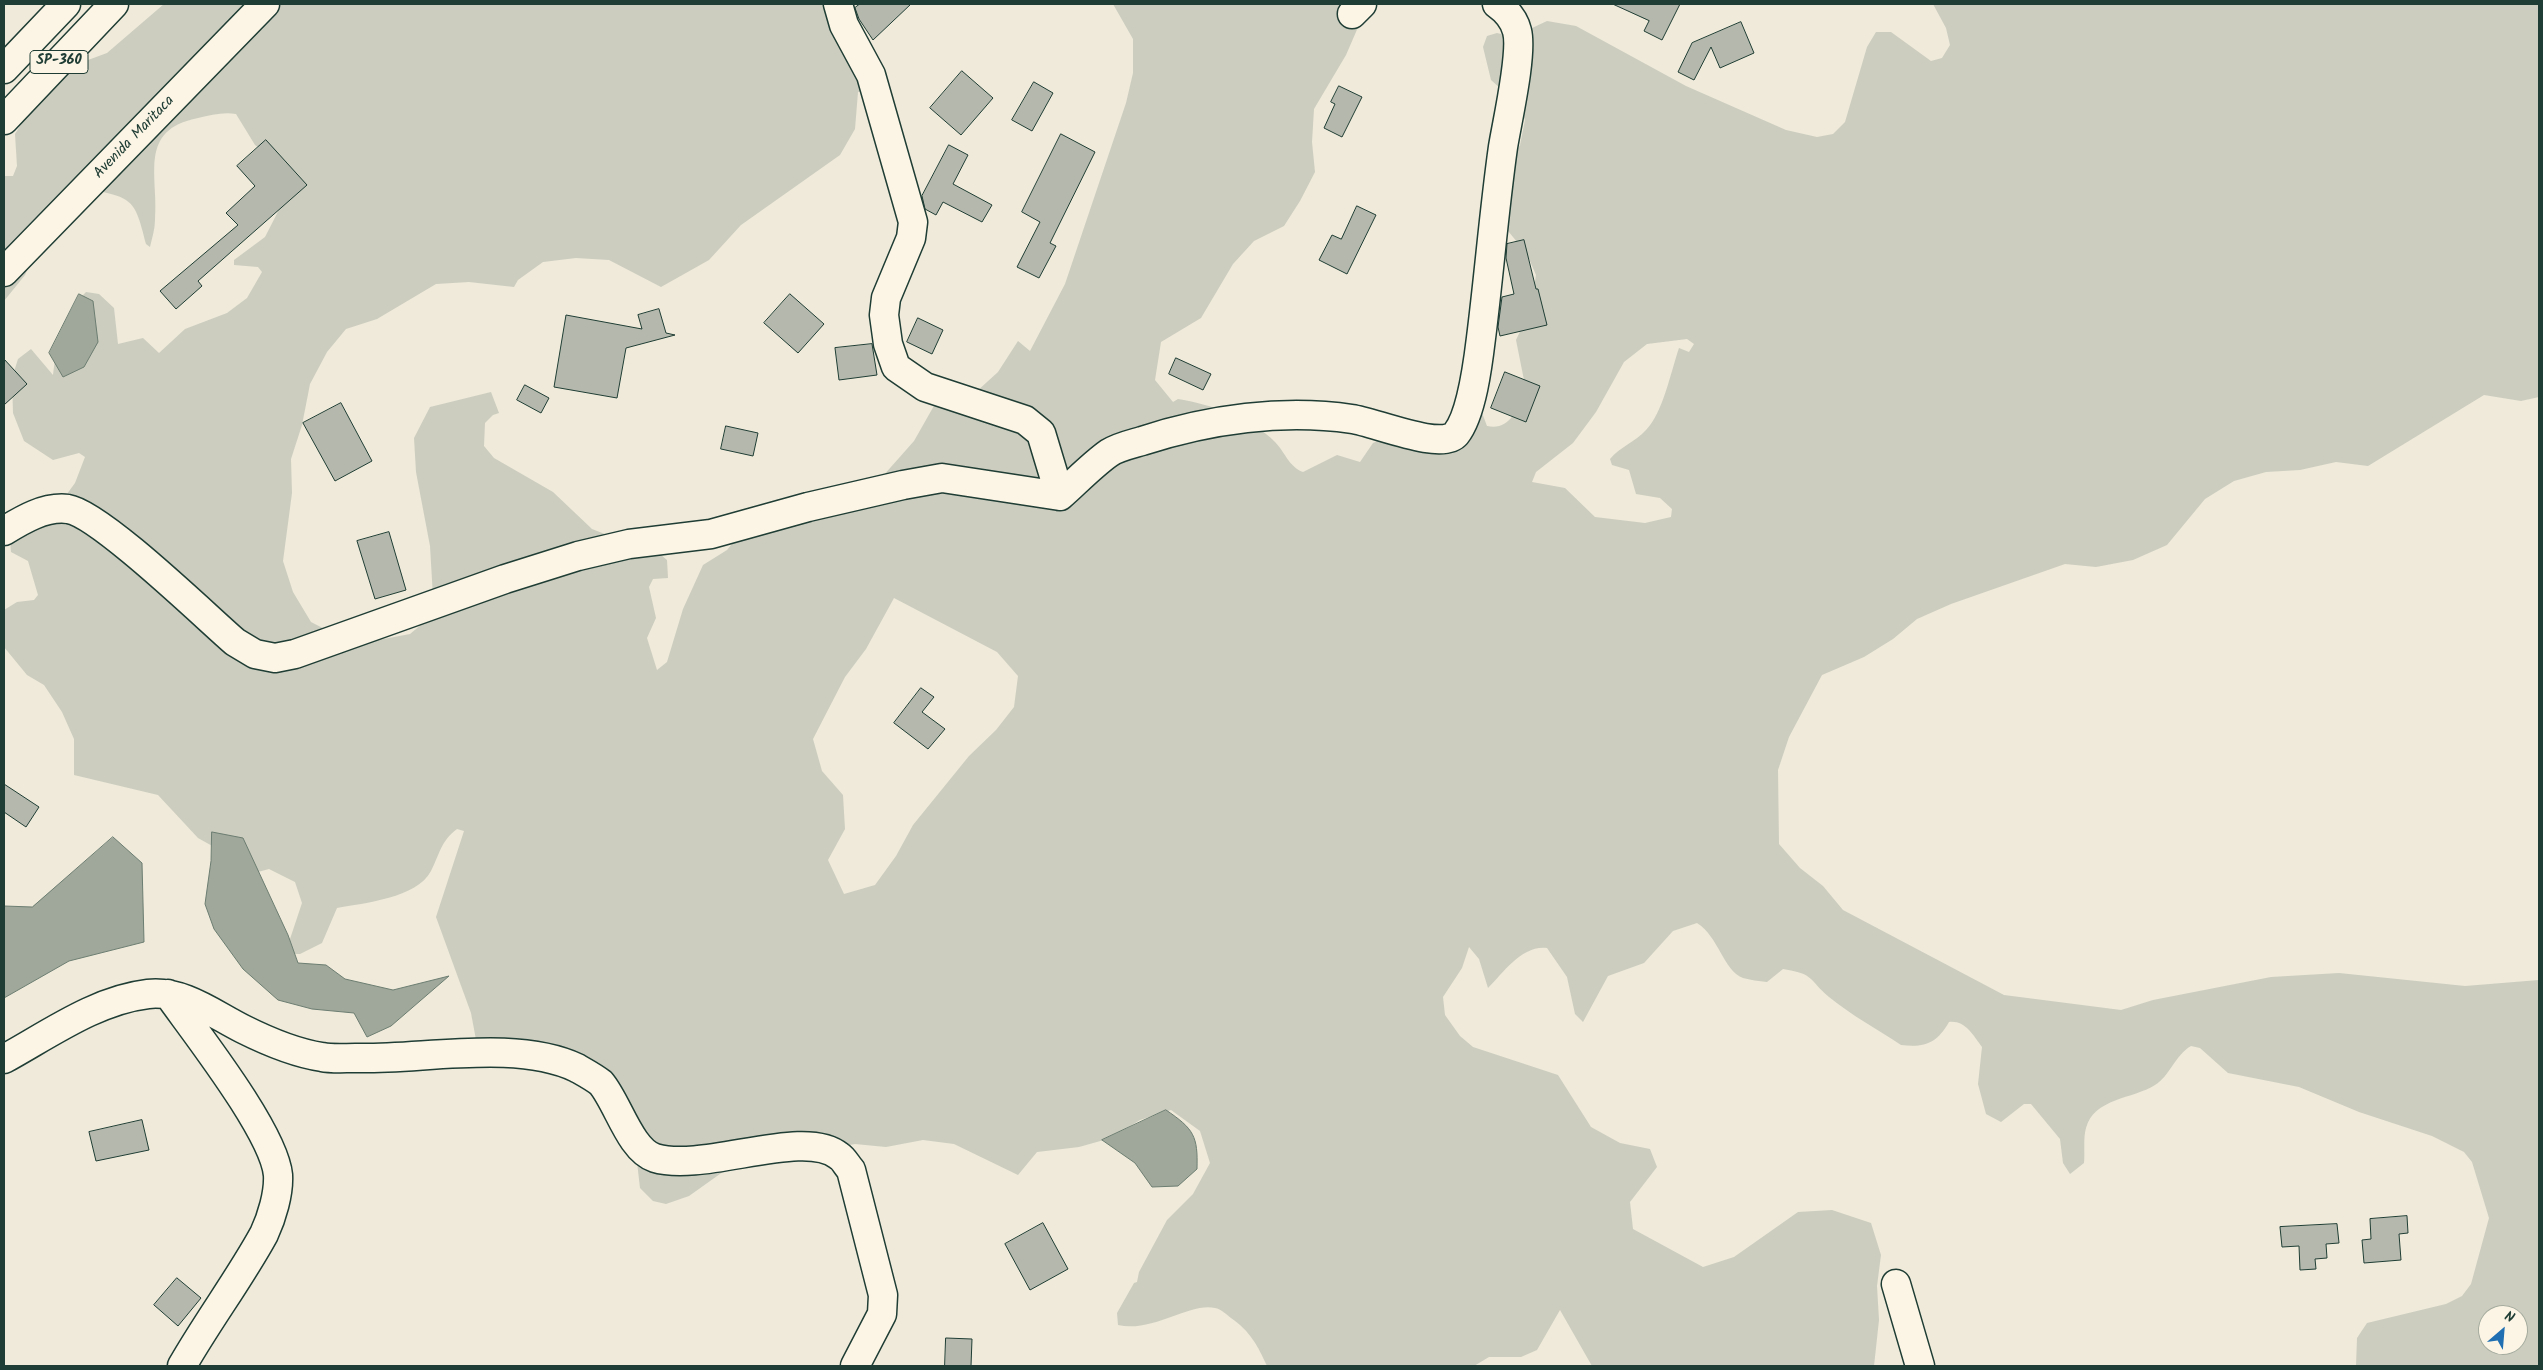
<!DOCTYPE html>
<html>
<head>
<meta charset="utf-8">
<style>
	body { margin:0 }
	#map { position:relative; width:2543px; height:1370px; overflow:hidden; background:#efeada; font-family:Kalam,sans-serif }
	canvas { display:block }
	.frame { position:absolute; inset:0; border:5px solid #1f3d34; pointer-events:none }
	.north { position:absolute; left:2478px; top:1305px; width:50px; height:50px; box-sizing:border-box; background:#fcf5e5; border:1px solid #a4ab9e; border-radius:50%; rotate:27deg; font-size:14px; font-weight:700; line-height:20px; text-align:center; color:#1f3d34 }
	.north::after { content:''; display:block; margin:auto; width:18px; height:22px; background:#1f6fb2; clip-path:polygon(50% 0,100% 100%,50% 72%,0 100%) }
</style>
</head>
<body>
<div id="map">
<canvas width="2543" height="1370"></canvas>
<div class="frame"></div>
<div class="north">N</div>
</div>
<script>
const ctx = document.querySelector('canvas').getContext('2d');
ctx.lineJoin = 'round';
function fillPath(path, color) { ctx.fillStyle = color; ctx.fill(path, 'evenodd'); }
function trace(path, color, width, dash) { ctx.strokeStyle = color; ctx.lineWidth = width; ctx.lineCap = dash ? 'butt' : 'round'; ctx.setLineDash(dash || []); ctx.stroke(path); }
function label(font, color, halo, rows, align = 'center') {
  ctx.font = font + ' Kalam,sans-serif'; ctx.lineWidth = 4; ctx.setLineDash([]); ctx.textBaseline = 'middle'; ctx.strokeStyle = halo; ctx.fillStyle = color; for (const [text, x, y, turn = 0] of rows) {
    ctx.save(); ctx.translate(x, y); ctx.rotate((+turn || 0) * Math.PI / 180); ctx.textAlign = isNaN(turn) ? turn : align; if (halo) ctx.strokeText(text, 0, 0); ctx.fillText(text, 0, 0); ctx.restore();
  }
}
fillPath(new Path2D(`
	M164 4H831L875 89 858 92 855 129 840 155 741 225 709 260 661 287 609 260 576 258 543 262 518 280 514 287 469 282 436 284 377 319 346 329 327 352 310 384 302 425 291 459 292 493 283 561 293 592 311 622 342 638 373 641 410 634 434 614 430 546 416 472 414 438 430 407 491 392 499 413 493 415 485 423 484 446 494 458 553 492 592 529 620 540 649 545 667 560 668 578 653 579 649 587 656 618 647 638 657 670 667 662 683 609 703 565 727 550 740 534 883 476 914 441 935 404 976 392 998 372 1018 341 1030 351 1065 284 1126 103 1133 73V39L1113 4H1360L1359 25 1346 55 1314 109 1312 142 1315 172 1300 201 1284 226 1254 241 1233 264 1201 318 1161 342 1155 380 1173 402 1178 399C1209 404 1252 418 1275 442 1285 452 1289 467 1303 472L1337 455 1360 462 1373 443 1382 439 1430 443 1479 405 1487 426C1509 431 1515 411 1527 395L1516 340 1531 308 1536 275 1527 254 1499 220V185L1520 145 1525 120 1518 104 1491 80 1483 47 1487 36 1497 33 1513 37 1547 21 1576 26 1686 86 1786 130 1817 137 1833 134 1845 122 1867 47 1876 32H1891L1931 61 1942 58 1950 45 1946 28 1933 4H2539V397L2521 401 2484 395 2368 466 2336 462 2300 470 2266 472 2234 481 2205 499 2167 545 2133 560 2096 567 2065 564 1951 604 1917 619 1893 639 1864 657 1822 675 1789 737 1778 770 1779 844 1800 868 1823 886 1843 910 2004 995 2121 1010 2153 1000 2271 977 2339 973 2465 986 2539 980V1366H2356L2357 1338 2367 1323 2446 1304 2462 1296 2471 1284 2489 1218 2472 1162 2464 1152 2432 1136 2359 1112 2299 1087 2228 1073 2200 1048 2191 1046C2175 1055 2170 1076 2155 1085 2133 1099 2094 1098 2086 1128 2083 1138 2085 1152 2084 1163L2070 1174 2063 1163 2060 1139 2031 1104H2024L2001 1122 1986 1114 1978 1084 1982 1047C1973 1035 1965 1020 1949 1022 1937 1043 1925 1048 1901 1045 1877 1029 1851 1015 1829 997 1808 979 1815 974 1783 969L1767 982C1759 981 1750 980 1743 978 1723 970 1719 937 1697 923L1673 931 1644 963 1608 976 1583 1022 1575 1014 1567 977 1547 948C1522 945 1504 972 1488 988L1479 959 1469 947 1462 968 1443 997 1445 1015 1460 1036 1473 1047 1558 1075 1591 1127 1620 1143 1650 1149 1657 1167 1630 1202 1633 1229 1703 1267 1734 1257 1798 1212 1832 1210 1871 1223 1881 1255 1877 1286 1879 1320 1874 1366H1592L1560 1310 1537 1350 1521 1357H1489L1474 1366H1267C1258 1346 1250 1331 1231 1318 1227 1315 1221 1309 1215 1308 1190 1302 1153 1333 1118 1325L1117 1313 1134 1283 1137 1282 1139 1272 1167 1220 1193 1194 1210 1163 1200 1131 1171 1110 1140 1120 1111 1138 1079 1147 1037 1152 1018 1175 954 1144 923 1140 886 1147 855 1144 834 1148 748 1154 689 1196 666 1204 653 1201 640 1188 637 1162 624 1126 574 1073 477 1045 471 1013 436 917 464 831 457 829C441 841 440 853 431 871 417 898 364 903 337 908L322 943 300 954H289L287 948 302 903 295 882 269 869 247 875 232 857 198 838 158 795 74 775V739L62 712 44 685 27 675 4 647V610L17 602 34 600 38 595 28 561 11 552 10 541 59 505 75 483 85 457 79 453 53 460 24 441 13 413 12 378 18 359 31 349 53 375C58 339 59 319 86 292L99 294 114 308 118 344 143 338 159 353 185 329 227 313 247 298 262 272 258 267 234 265V260L265 237 287 194 275 159 255 145 236 114C223 112 211 115 198 118 137 130 159 176 155 220 155 229 152 238 150 247L146 244C134 193 130 199 81 187L54 211 25 275 4 301V176H13L17 166 15 134 49 79 61 70 107 53ZM1687 339 1694 344 1689 352 1679 348C1671 371 1663 413 1646 430 1635 442 1620 447 1610 459L1612 465 1629 470 1636 494 1660 498 1672 509 1671 517 1645 523 1595 517 1565 488 1532 482 1536 472 1573 443 1596 412 1624 362 1647 344ZM894 598 997 652 1018 676 1014 707 996 730 969 756 913 825 896 856 875 885 844 894 828 860 845 829 843 795 822 771 813 739 845 677 866 649ZM2488 1315H2518V1345H2488Z`), '#cccdbf');
const water = new Path2D(`
	M79 294 93 301 98 342 84 367 63 377 49 353Z
	M212 832 243 838 288 935 298 963 326 965 345 979 393 990 449 976 391 1026 367 1037 354 1013 312 1009 278 1000 243 969 214 929 205 904 211 861Z
	M113 837 142 863 144 942 69 961 4 998V906L32 907Z
	M1166 1110C1194 1129 1198 1136 1197 1169L1178 1186 1152 1187 1135 1163 1102 1140Z`);
fillPath(water, '#9fa89a');
trace(water, '#6c7d71', 1);
const building = new Path2D(`
	M860 4H911L873 40 859 19 855 8Z
	M1613 4H1680L1662 40 1644 31 1649 21Z
	M1741 22 1754 53 1720 68 1711 47 1694 80 1678 72 1692 43Z
	M962 71 993 98 961 135 930 108Z
	M1034 82 1053 93 1032 131 1012 120Z
	M1339 86 1362 97 1342 137 1324 128 1335 104 1331 102Z
	M1061 134 1095 152 1050 243 1056 246 1039 278 1017 267 1040 222 1022 212Z
	M266 140 307 185 198 281 202 286 176 309 160 291 238 225 226 213 255 186 237 166Z
	M949 145 968 155 953 184 992 205 982 222 943 202 936 215 925 209 922 196Z
	M1357 206 1376 215 1347 274 1319 260 1332 235 1341 239Z
	M1524 240 1536 289H1538L1547 325 1500 336 1498 327 1502 297 1514 294 1506 258 1507 244Z
	M790 294 824 324 798 353 764 323Z
	M659 309 666 333 675 335 626 348 617 398 554 387 566 315 642 329 638 315Z
	M918 318 943 330 932 354 907 342Z
	M872 344 877 375 839 380 835 348Z
	M1176 358 1211 374 1203 390 1169 374Z
	M4 359 27 384 4 405Z
	M1505 372 1540 386 1526 422 1491 408Z
	M525 385 549 398 541 413 517 400Z
	M341 403 372 461 335 481 303 423Z
	M726 426 758 433 753 456 721 449Z
	M389 532 406 590 375 599 357 541Z
	M921 688 934 697 922 712 945 729 928 749 894 723Z
	M4 784 39 807 26 827 4 812Z
	M142 1120 149 1150 96 1161 89 1132Z
	M2407 1216 2408 1233 2399 1234 2401 1260 2364 1263 2362 1240 2371 1239 2370 1219Z
	M1043 1223 1068 1269 1030 1290 1005 1244Z
	M2337 1224 2339 1243 2326 1244 2327 1258 2315 1259 2316 1269 2300 1270 2299 1246 2282 1247 2280 1227Z
	M177 1278 201 1298 178 1326 154 1305Z
	M946 1338 972 1339 971 1366H945Z`);
fillPath(building, '#b5b9ad');
trace(building, '#1f3d34', 1);
const minor = new Path2D(`
	M838 4 844 25 871 75 913 222 911 238 886 298 884 315 888 344 896 367 925 387 1025 420 1041 433 1060 496
	M1352 14 1362 4
	M4 272 265 4
	M1060 496C1076 482 1092 465 1109 453 1118 447 1132 444 1142 441 1209 419 1283 409 1352 419 1374 422 1442 451 1456 434 1472 414 1478 363 1481 338 1489 275 1494 211 1503 147 1507 122 1523 53 1517 31 1514 19 1507 11 1497 4
	M4 531C22 520 45 506 68 509 100 514 205 616 235 642L255 654 275 658 295 654 505 579 578 556 629 544 711 534 808 507 903 485 942 478 1060 496
	M168 994C195 1032 274 1132 278 1175 279 1193 272 1217 264 1234 240 1278 207 1322 182 1366
	M4 1059C48 1035 96 1000 148 994 183 990 213 1014 243 1029 267 1041 295 1053 322 1057 332 1059 344 1058 355 1058 421 1060 516 1039 577 1068 584 1072 595 1078 601 1083 618 1103 630 1150 655 1158 704 1173 804 1127 839 1156 844 1159 847 1166 851 1170L883 1295 882 1314 855 1366
	M1896 1284 1920 1366`);
const highway = new Path2D(`
	M4 69 66 4
	M4 120 114 4`);
trace(minor, '#1f3d34', 31);
trace(highway, '#1f3d34', 31);
trace(minor, '#fcf5e5', 28);
trace(highway, '#fcf5e5', 28);
for (const [x, y, w] of [
	[59,62,58]
]) { const box = new Path2D(); box.roundRect(x - w / 2, y - 11.5, w, 23, 4); ctx.fillStyle = '#fcf5e5'; ctx.fill(box); trace(box, '#1f3d34', 1); }
label('bold 14px', '#1f3d34', null, [
	["SP-360",59,62]
]);
label('15px', '#1f3d34', '#fcf5e5', [
	["Avenida Maritaca",135,138,-46]
]);
</script>
</body>
</html>
